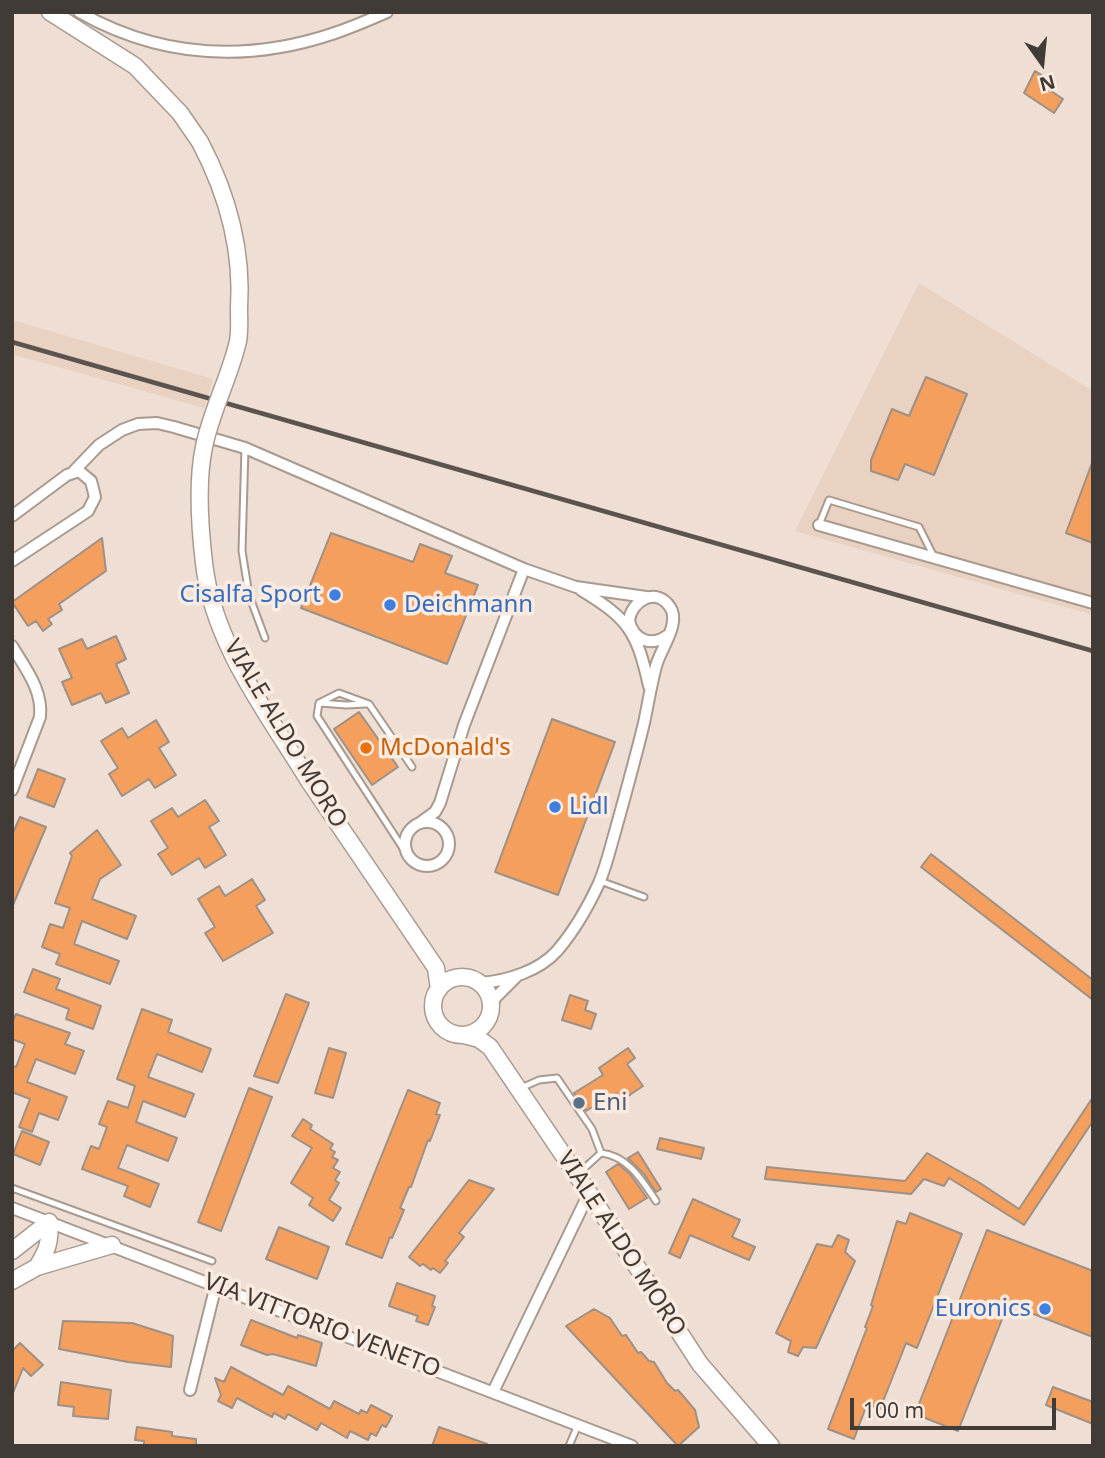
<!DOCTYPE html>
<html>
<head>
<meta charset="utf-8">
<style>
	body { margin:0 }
	#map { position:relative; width:1105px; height:1458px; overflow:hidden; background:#eeded3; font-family:"Noto Sans",sans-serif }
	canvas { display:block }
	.frame { position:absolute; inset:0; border:14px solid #413b37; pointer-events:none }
	.north { position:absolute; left:1007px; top:28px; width:70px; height:70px; -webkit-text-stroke:5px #fbebe0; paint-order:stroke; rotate:165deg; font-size:19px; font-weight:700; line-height:28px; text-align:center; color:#413b37 }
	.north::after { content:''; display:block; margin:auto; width:24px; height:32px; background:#413b37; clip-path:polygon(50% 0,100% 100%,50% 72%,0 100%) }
	.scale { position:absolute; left:850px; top:1398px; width:206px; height:32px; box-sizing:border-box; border:4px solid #413b37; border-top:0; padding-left:9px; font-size:21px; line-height:24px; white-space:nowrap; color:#413b37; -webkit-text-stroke:5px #fbebe0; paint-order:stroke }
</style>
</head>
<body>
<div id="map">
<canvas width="1105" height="1458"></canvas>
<div class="frame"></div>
<div class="north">N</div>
<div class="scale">100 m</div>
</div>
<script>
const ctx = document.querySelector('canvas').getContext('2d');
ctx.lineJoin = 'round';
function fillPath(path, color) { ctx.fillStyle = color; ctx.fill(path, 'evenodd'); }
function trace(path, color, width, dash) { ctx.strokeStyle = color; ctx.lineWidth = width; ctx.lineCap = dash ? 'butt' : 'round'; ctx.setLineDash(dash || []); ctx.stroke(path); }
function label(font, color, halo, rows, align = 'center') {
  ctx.font = font + ' "Noto Sans",sans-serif'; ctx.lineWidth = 7; ctx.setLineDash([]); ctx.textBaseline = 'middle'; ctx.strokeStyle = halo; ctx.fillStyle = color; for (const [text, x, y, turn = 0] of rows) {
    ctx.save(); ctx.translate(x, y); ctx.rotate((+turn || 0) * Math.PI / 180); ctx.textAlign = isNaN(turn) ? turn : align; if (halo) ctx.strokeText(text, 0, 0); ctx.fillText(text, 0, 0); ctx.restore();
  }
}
fillPath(new Path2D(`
	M919 283 1093 391V615L795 531Z
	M12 320 213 379 204 408 12 354Z`), '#e9d2c2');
const building = new Path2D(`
	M1035 71 1047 78 1042 85 1063 99 1054 113 1024 93Z
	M926 377 967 394 934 475 905 464 898 480 871 471V460L892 409 909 416Z
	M1092 463H1093V543L1066 533Z
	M331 533 413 562 420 544 452 556 445 573 478 585 447 664 301 608Z
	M102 538 106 571 59 604 62 610 48 619 52 624 43 631 36 621 28 626 12 602Z
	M116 636 126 659 116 664 129 693 106 703 101 693 72 705 62 682 72 678 59 649 82 639 87 649Z
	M359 712 398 767 372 785 334 729Z
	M552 719 615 742 558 895 495 872Z
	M156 720 169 742 159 748 176 775 155 788 149 779 122 796 109 774 118 768 101 741 122 728 128 738Z
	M38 769 65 779 54 807 27 797Z
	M205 800 219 821 209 827 226 855 205 868 199 858 172 875 158 854 168 848 151 821 172 808 178 817Z
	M20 817 46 827 13 905 12 835Z
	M97 830 121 865 100 879 92 899 136 916 127 939 82 921 74 944 119 961 110 984 56 964 60 954 42 947 50 924 63 928 70 908 55 903 72 856 70 853Z
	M931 854 1093 980V1000L921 867Z
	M252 879 265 900 256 906 273 933 223 961 205 933 215 927 198 899 219 886 225 896Z
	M33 969 60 979 56 989 101 1006 93 1029 66 1019 69 1009 24 992Z
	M286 994 309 1003 278 1083 254 1076Z
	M570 995 588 1001 585 1010 596 1014 591 1029 562 1020Z
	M142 1009 172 1020 168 1032 211 1049 202 1072 157 1054 148 1077 194 1094 185 1117 143 1101 136 1122 177 1138 172 1151 168 1161 127 1145 118 1168 159 1184 150 1207 124 1196 128 1186 82 1169 91 1146 99 1149 107 1127 99 1124 108 1101 128 1108 135 1086 117 1079Z
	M16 1014 70 1033 65 1044 84 1051 75 1074 36 1059 27 1082 67 1097 58 1120 39 1113 32 1132 19 1127 30 1099 12 1092V1066L16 1067 25 1044 12 1039V1023Z
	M329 1048 346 1053 333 1098 315 1093Z
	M628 1048 635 1058 627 1064 643 1086 621 1101 616 1093 586 1111 574 1093 603 1075 599 1068Z
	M249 1088 272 1097 221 1231 198 1222Z
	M408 1090 440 1103 436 1114 440 1115 430 1141 428 1140 411 1187H409L400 1208 404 1210 392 1238 390 1237 382 1258 346 1244Z
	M1093 1097V1121L1024 1225 949 1178 944 1186 924 1179 911 1194 765 1179 767 1167 905 1181 927 1153 980 1183 1019 1209Z
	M303 1119 312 1125 310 1129 333 1144 330 1149 335 1152 332 1157 338 1160 333 1168 340 1172 335 1180 339 1183 329 1200 341 1208 333 1221 309 1205 313 1198 291 1183 312 1148 292 1136Z
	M22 1131 49 1142 40 1165 13 1154Z
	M660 1138 704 1148 701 1159 657 1149Z
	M638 1152 661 1189 656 1192 644 1174 628 1158Z
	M618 1164 630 1174 647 1198 629 1209 606 1172Z
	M469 1180 494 1189 459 1233 464 1237 445 1261 448 1263 440 1273 433 1268 431 1270 423 1264 420 1266 409 1257Z
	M693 1199 740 1220 732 1237 755 1247 749 1260 690 1235 680 1258 669 1253Z
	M910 1213 962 1234 917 1348 906 1343 880 1409 867 1404 854 1439 828 1429 867 1328 865 1327 873 1306 871 1305 897 1221 906 1224Z
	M279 1227 329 1247 317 1279 266 1259Z
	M987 1230 1093 1271V1337L1008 1304 958 1431 915 1414Z
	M838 1235 849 1240 845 1252 855 1261 816 1348 803 1347 798 1356 788 1352 791 1341 776 1333 817 1244 832 1247Z
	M397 1283 435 1296 432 1306 435 1307 428 1325 416 1321 418 1316 389 1306Z
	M594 1309 610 1318 622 1336 626 1335 638 1353 641 1352 649 1361 654 1362 667 1383 675 1391 678 1390 695 1410 699 1427 678 1446 566 1326Z
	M251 1320 297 1338 298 1335 322 1343 316 1366 273 1354 267 1355 241 1345Z
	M63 1321 132 1323 173 1336 171 1367 128 1362 59 1349Z
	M20 1343 43 1365 31 1376 23 1368 13 1393 12 1351Z
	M231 1367 283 1395 288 1386 330 1409 334 1401 359 1414 361 1410 367 1413 371 1405 392 1416 386 1427 382 1425 376 1436 371 1433 368 1440 350 1431 347 1438 321 1423 317 1430 288 1414 285 1419 274 1413 272 1417 237 1398 232 1408 218 1401 221 1395 215 1378 224 1382Z
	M61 1382 111 1390 108 1419 73 1416 74 1407 58 1405Z
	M1053 1387 1093 1402V1424L1046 1405Z
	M137 1427 172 1432V1436L196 1439V1446H144V1441L135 1440Z
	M439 1427 487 1444V1446H432Z`);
fillPath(building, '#f49f5e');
trace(building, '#9e9085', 2);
const lane = new Path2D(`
	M245 448 242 551 249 595 265 638
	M819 525 829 500 919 527 934 557
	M320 703 346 705 366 704
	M406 853 317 716 319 703 339 693 369 704 412 767
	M600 881 644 897
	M521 1088 539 1080 557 1078 592 1129 601 1153 579 1173
	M601 1153C628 1156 642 1180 656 1201
	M12 1188 212 1261
	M569 1446 578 1425`);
const street = new Path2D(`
	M79 12C159 57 244 63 332 34 350 28 369 20 387 12
	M74 471 99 445 122 430 138 424 157 423 174 427 245 448 524 569 576 587 646 597
	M12 516 67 475 79 471 91 481 95 497 88 511 12 561
	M819 525 1093 603
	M581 590C629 619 637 632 649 686
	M12 646C25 668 43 690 40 717L12 790
	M405 844a22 22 0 1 1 44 0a22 22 0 1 1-44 0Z
	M421 822 435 812 440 803 464 725 524 569
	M480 983C507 981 539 971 557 951 575 930 588 907 599 883 606 867 610 849 615 832 625 796 635 760 644 723 648 704 651 685 656 666 661 648 681 623 670 607 656 586 631 601 629 621 634 641 652 647 668 635
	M491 1010 495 998 517 976
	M12 1208 632 1446
	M190 1390 216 1285
	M493 1392 589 1193`);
const secondary = new Path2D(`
	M50 12 135 66 180 113 200 142
	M309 781 436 968 439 989
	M433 1006a29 29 0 1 1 58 0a29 29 0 1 1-58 0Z
	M464 1035 479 1039 490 1047 589 1193 700 1364 771 1446
	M12 1251 49 1222
	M37 1267C47 1251 51 1241 49 1222
	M12 1281 37 1267 112 1245`);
trace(lane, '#a99a90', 9);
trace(street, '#a99a90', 14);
trace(secondary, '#a99a90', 19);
trace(lane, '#fff', 5);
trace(street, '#fff', 10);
trace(secondary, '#fff', 16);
trace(new Path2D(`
	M12 342 1093 651`), '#5b534e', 4.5);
const secondaryBridge = new Path2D(`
	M200 142C228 195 243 249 239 309 239 320 240 331 238 341 230 377 211 411 204 447 197 480 200 529 204 563 213 644 268 714 309 781`);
trace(secondaryBridge, '#a99a90', 19, []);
trace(secondaryBridge, '#fff', 16);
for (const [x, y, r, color] of [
	[335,595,7,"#3f7fe0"],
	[390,605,7,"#3f7fe0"],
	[366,748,7,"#e8710a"],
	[555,807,7,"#3f7fe0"],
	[579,1103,7,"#5c6f8a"],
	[1045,1309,7,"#3f7fe0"]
]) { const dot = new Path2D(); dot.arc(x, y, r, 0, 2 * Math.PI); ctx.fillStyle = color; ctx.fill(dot); trace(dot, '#fbebe0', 2.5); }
label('24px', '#366cbe', '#fbebe0', [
	["Cisalfa Sport",321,595],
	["Deichmann",404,605,"left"],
	["Lidl",569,807,"left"],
	["Euronics",1031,1309]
], 'right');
label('24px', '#413b37', '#fbebe0', [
	["VIALE ALDO MORO",285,734,59],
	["VIALE ALDO MORO",621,1244,57],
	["VIA VITTORIO VENETO",322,1326,21]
]);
label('24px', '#c56008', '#fbebe0', [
	["McDonald's",380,748]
], 'left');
label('24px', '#4e5e75', '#fbebe0', [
	["Eni",593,1103]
], 'left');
</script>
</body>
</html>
